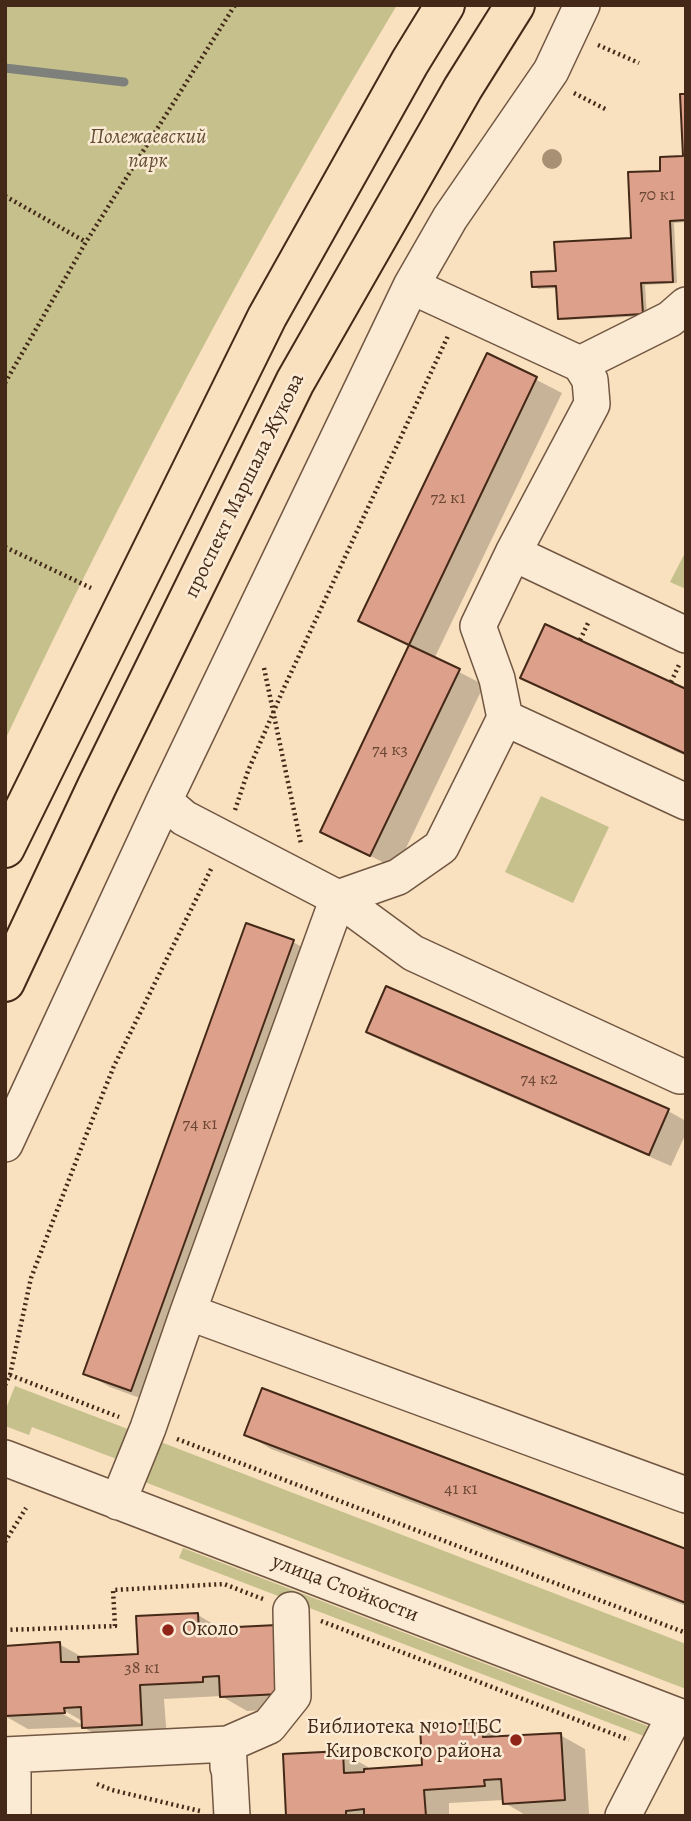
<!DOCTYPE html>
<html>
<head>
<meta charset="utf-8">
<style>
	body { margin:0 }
	#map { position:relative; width:691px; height:1821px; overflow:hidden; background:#f9e0be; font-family:Alegreya,serif }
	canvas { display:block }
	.frame { position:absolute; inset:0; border:7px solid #442918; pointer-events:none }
</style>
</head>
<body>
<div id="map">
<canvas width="691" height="1821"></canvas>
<div class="frame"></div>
</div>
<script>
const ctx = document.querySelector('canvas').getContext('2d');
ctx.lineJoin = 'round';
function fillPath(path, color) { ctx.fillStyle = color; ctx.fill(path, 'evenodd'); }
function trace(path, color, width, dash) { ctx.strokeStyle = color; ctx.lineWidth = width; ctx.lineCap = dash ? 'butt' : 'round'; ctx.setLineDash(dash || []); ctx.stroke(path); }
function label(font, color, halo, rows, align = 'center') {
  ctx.font = font + ' Alegreya,serif'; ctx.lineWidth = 5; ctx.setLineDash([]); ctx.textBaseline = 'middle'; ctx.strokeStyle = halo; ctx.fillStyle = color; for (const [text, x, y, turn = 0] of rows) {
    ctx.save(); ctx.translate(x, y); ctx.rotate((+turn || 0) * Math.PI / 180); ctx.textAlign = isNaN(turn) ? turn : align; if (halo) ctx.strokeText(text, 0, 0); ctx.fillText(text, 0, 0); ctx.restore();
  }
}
fillPath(new Path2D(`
	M5 5H397C254 243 124 489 5 740Z
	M686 551V589L670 582Z
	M541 796 609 827 573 903 505 872Z
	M15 1386 133 1431 122 1461 32 1427 29 1435 5 1426V1411Z
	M158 1441 686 1644V1689L142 1481Z
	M183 1548 653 1728 649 1738 179 1558Z`), '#c5c08c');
fillPath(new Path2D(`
	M686 95V222L674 223 677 283 645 285 647 316 564 320 560 318 558 288 538 289 534 286 557 273 633 240 662 172 685 157Z
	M488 355 562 393 434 659 484 685 396 869 322 831 410 647 361 621Z
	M522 677 686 691V756L547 691Z
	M293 942 318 956 156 1404 110 1387 85 1373Z
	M368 1031 668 1111 686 1121V1133L671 1166 389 1044Z
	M246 1434 686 1550V1606L271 1449Z
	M198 1615 223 1630 305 1708 247 1711 221 1696 164 1699 167 1739 109 1742 83 1727 28 1729 5 1716V1647L59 1644 84 1658 140 1655ZM58 1707 84 1722V1726L56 1710Z
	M481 1724 504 1738 560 1735 585 1749 589 1814 527 1816 505 1803 504 1800 449 1803V1816H288L343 1753 368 1767V1770L424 1767Z`), '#0003');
trace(new Path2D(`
	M5 68 124 82`), '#7e807b', 9);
const building = new Path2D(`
	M680 94H686V220L670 221 673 282 641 283 643 314 558 319 556 286 532 287 531 272 556 271 554 242 631 238 628 172 660 171V157L683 156Z
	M487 353 537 377 409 645 358 621Z
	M545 624 686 689V754L520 678Z
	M409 645 460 669 370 856 320 832Z
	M246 923 294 940 131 1391 83 1374Z
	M386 986 669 1109 649 1155 366 1032Z
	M262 1388 686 1549V1603L244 1435Z
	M198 1613 199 1633 216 1632V1628L277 1625 280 1694 220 1697 219 1676 203 1677V1682L140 1685 142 1725 82 1728 81 1707 64 1708 65 1713 5 1716V1646L60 1642 61 1662H79L78 1657 138 1654 136 1616Z
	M482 1723 483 1737 561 1733 565 1800 503 1804 501 1779 484 1780 485 1786 424 1790 426 1816H364V1809L346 1811V1816H286L283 1754 343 1751 344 1773 364 1772V1769L422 1765 420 1726Z`);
fillPath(building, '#dda08a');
trace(building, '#442918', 2);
const minor = new Path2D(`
	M411 286 580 364
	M513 553 686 635
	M505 718 686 802
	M164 801 184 818 338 898 398 877 441 847 505 718 497 679 478 626 513 553 592 404 590 380 580 364 670 319 686 305
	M680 1076 413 953 338 898 188 1312 686 1495
	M5 1144 164 801 411 286 450 218 551 71 582 5
	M5 1458 686 1719
	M118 1502 148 1428 188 1312
	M5 1755 228 1744 232 1816
	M13 1755V1816
	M228 1767V1744L269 1726 293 1696 291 1610
	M623 1816 675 1715`);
const major = new Path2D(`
	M5 848 267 317 410 62 445 5
	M5 982 97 786 295 382 463 88 515 5`);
trace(minor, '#715742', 38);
trace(major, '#442918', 42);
trace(new Path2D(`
	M598 45 639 63
	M574 93 607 110
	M5 196 86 242
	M5 383 86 242 235 5
	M5 547 91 588
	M580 640 589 621
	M264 668 301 844
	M671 682 679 665
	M235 810 248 771 283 690 448 336
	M10 1375 31 1278 85 1138 114 1066 212 867
	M5 1385 10 1375 119 1417
	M177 1439 686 1633
	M5 1542 26 1508
	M321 1621 629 1740
	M5 1630 115 1626 113 1590 224 1584 263 1599
	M97 1784 112 1790 200 1811`), '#442918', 4.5, [2, 3.5]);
trace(minor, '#fbebd5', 35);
trace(major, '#f9e0be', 38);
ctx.fillStyle = '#a79073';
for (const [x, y] of [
	[552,159]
]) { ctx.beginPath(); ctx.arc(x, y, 10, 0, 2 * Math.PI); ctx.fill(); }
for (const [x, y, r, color] of [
	[168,1630,7,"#8f2418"],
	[516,1740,7,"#8f2418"]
]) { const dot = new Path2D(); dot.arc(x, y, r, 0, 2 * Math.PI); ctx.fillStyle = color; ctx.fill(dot); trace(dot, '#fbebd5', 2.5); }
label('18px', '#6a4734', null, [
	["70 к1",657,196],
	["72 к1",448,499],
	["74 к3",390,751],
	["74 к2",539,1080],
	["74 к1",200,1125],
	["41 к1",461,1490],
	["38 к1",142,1669]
]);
label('italic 21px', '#644f35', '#fbebd5', [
	["Полежаевский",148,138],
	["парк",148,162]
]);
label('21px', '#442918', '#fbebd5', [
	["проспект Маршала Жукова",245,486,-64],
	["улица Стойкости",345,1589,21]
]);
label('21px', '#442918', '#fbebd5', [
	["Около",182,1630],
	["Библиотека №10 ЦБС",502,1728,"right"],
	["Кировского района",502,1752,"right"]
], 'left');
</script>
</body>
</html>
